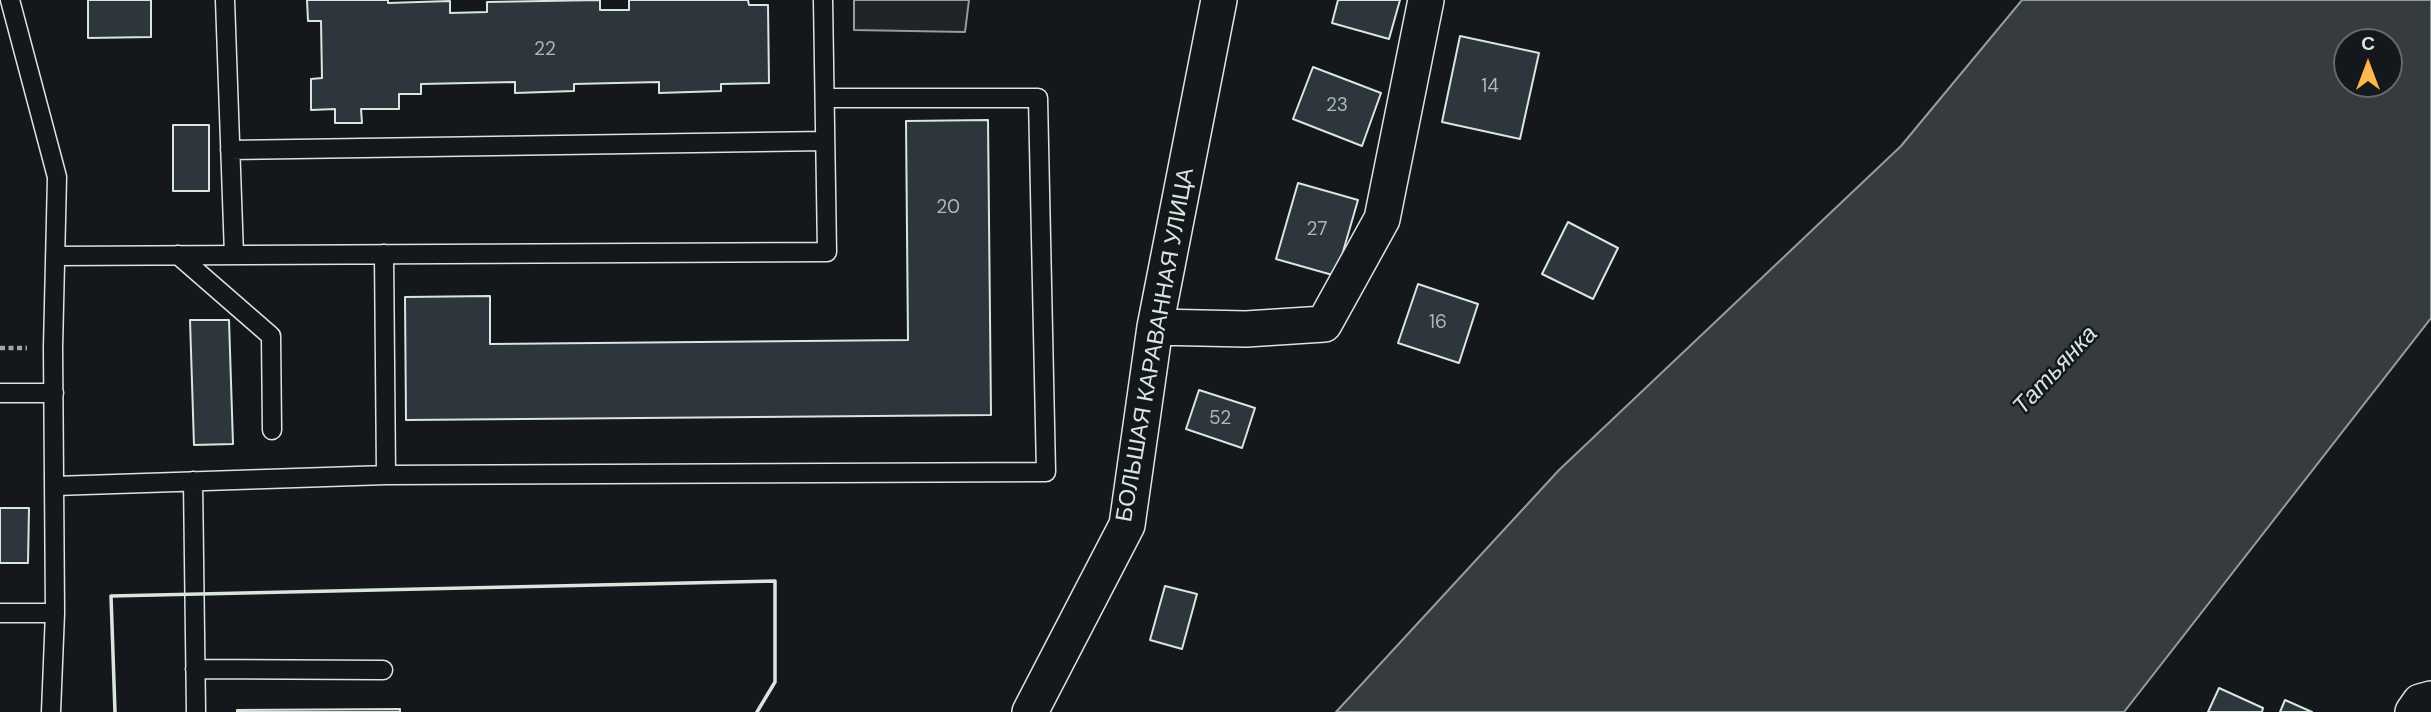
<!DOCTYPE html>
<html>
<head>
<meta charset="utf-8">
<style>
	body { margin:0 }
	#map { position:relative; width:2431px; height:712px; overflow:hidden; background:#14181c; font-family:"DM Sans",sans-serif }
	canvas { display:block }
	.north { position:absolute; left:2333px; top:28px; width:70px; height:70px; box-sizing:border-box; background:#14181c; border:2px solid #626a69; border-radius:50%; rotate:0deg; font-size:19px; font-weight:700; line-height:28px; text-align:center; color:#d8e6dc }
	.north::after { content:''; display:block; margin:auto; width:24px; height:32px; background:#ffb74d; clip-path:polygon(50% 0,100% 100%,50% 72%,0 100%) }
</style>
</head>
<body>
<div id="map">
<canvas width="2431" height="712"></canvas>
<div class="north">С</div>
</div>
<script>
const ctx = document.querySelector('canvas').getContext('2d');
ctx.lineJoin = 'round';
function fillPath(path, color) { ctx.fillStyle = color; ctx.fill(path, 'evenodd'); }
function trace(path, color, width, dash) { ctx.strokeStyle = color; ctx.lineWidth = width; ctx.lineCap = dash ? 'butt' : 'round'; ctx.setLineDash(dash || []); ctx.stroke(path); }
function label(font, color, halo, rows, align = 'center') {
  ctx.font = font + ' "DM Sans",sans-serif'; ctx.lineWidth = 5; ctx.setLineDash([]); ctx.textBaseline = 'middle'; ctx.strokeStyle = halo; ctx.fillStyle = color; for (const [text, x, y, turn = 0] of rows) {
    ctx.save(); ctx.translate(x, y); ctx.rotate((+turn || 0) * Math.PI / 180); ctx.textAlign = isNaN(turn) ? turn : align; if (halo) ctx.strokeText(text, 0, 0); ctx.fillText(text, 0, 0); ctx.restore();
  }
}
const green = new Path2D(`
	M854 0H969L965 32 854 30Z`);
fillPath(green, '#202428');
trace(green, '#939e99', 2);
const water = new Path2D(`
	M2022 0H2431V318L2124 712H1336L1559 470 1901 146ZM2347 42H2389V84H2347Z`);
fillPath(water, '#363b3e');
trace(water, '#939e99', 2);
const building = new Path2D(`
	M88 0H151V37L88 38Z
	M307 0H388V3L450 1V13L487 12V2L600 0V10H629V0H748L749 5H768L769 83 721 84V91L659 93V82L574 84V91L515 93V82L421 84V94H399V109H361L362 123H335V109L311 110V79L322 78 321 21H308Z
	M1338 0H1400L1389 39 1332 23Z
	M1460 36 1539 53 1520 139 1442 122Z
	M1313 67 1381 93 1362 146 1293 119Z
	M988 120 991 415 406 420 405 297 490 296V344L908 340 906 121Z
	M173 125H209V191H173Z
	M1298 183 1358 200 1336 276 1276 259Z
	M1568 222 1618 248 1593 299 1542 274Z
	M1418 284 1478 304 1459 363 1398 343Z
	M190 320H229L233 444 194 445Z
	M1199 390 1255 408 1242 448 1186 429Z
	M0 508H29L28 563H0Z
	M1165 586 1197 594 1182 649 1150 640Z
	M2219 688 2263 708 2262 712H2208Z
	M2285 700 2312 712H2280Z
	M400 709V712H237V710Z`);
fillPath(building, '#2c363c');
trace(building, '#d8e6dc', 2);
const lane = new Path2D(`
	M10 0 57 177 53 348 55 613 51 712
	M225 0 234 255
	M230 150 825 141
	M384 254 386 475
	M178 255 271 336 272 430
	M55 256 827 252 823 0
	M0 393H54
	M193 481 196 712
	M55 486 386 475 1046 472 1038 98H825
	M0 613H55
	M195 669 383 670`);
const street = new Path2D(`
	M1155 327 1246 329 1324 324 1382 219 1426 0
	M1030 712 1127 525 1155 327 1219 0
	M2413 712 2420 702 2431 699`);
trace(lane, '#d8e6dc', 21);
trace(street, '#d8e6dc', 38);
trace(new Path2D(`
	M0 348H27`), '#9da8a2', 4.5, [5, 3.5]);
trace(lane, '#14181c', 18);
trace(street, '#14181c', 35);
trace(new Path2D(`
	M115 712 111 596 775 581V682L757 712`), '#d8e6dc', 3.5);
label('19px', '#adbab4', null, [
	["22",545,50],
	["14",1490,87],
	["23",1337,106],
	["20",948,208],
	["27",1317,230],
	["16",1438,323],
	["52",1220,419]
]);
label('23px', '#d8e6dc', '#14181c', [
	["БОЛЬШАЯ КАРАВАННАЯ УЛИЦА",1156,345,-80]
]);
label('italic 24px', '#d8e6dc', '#14181c', [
	["Татьянка",2056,371,-47]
]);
</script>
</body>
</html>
